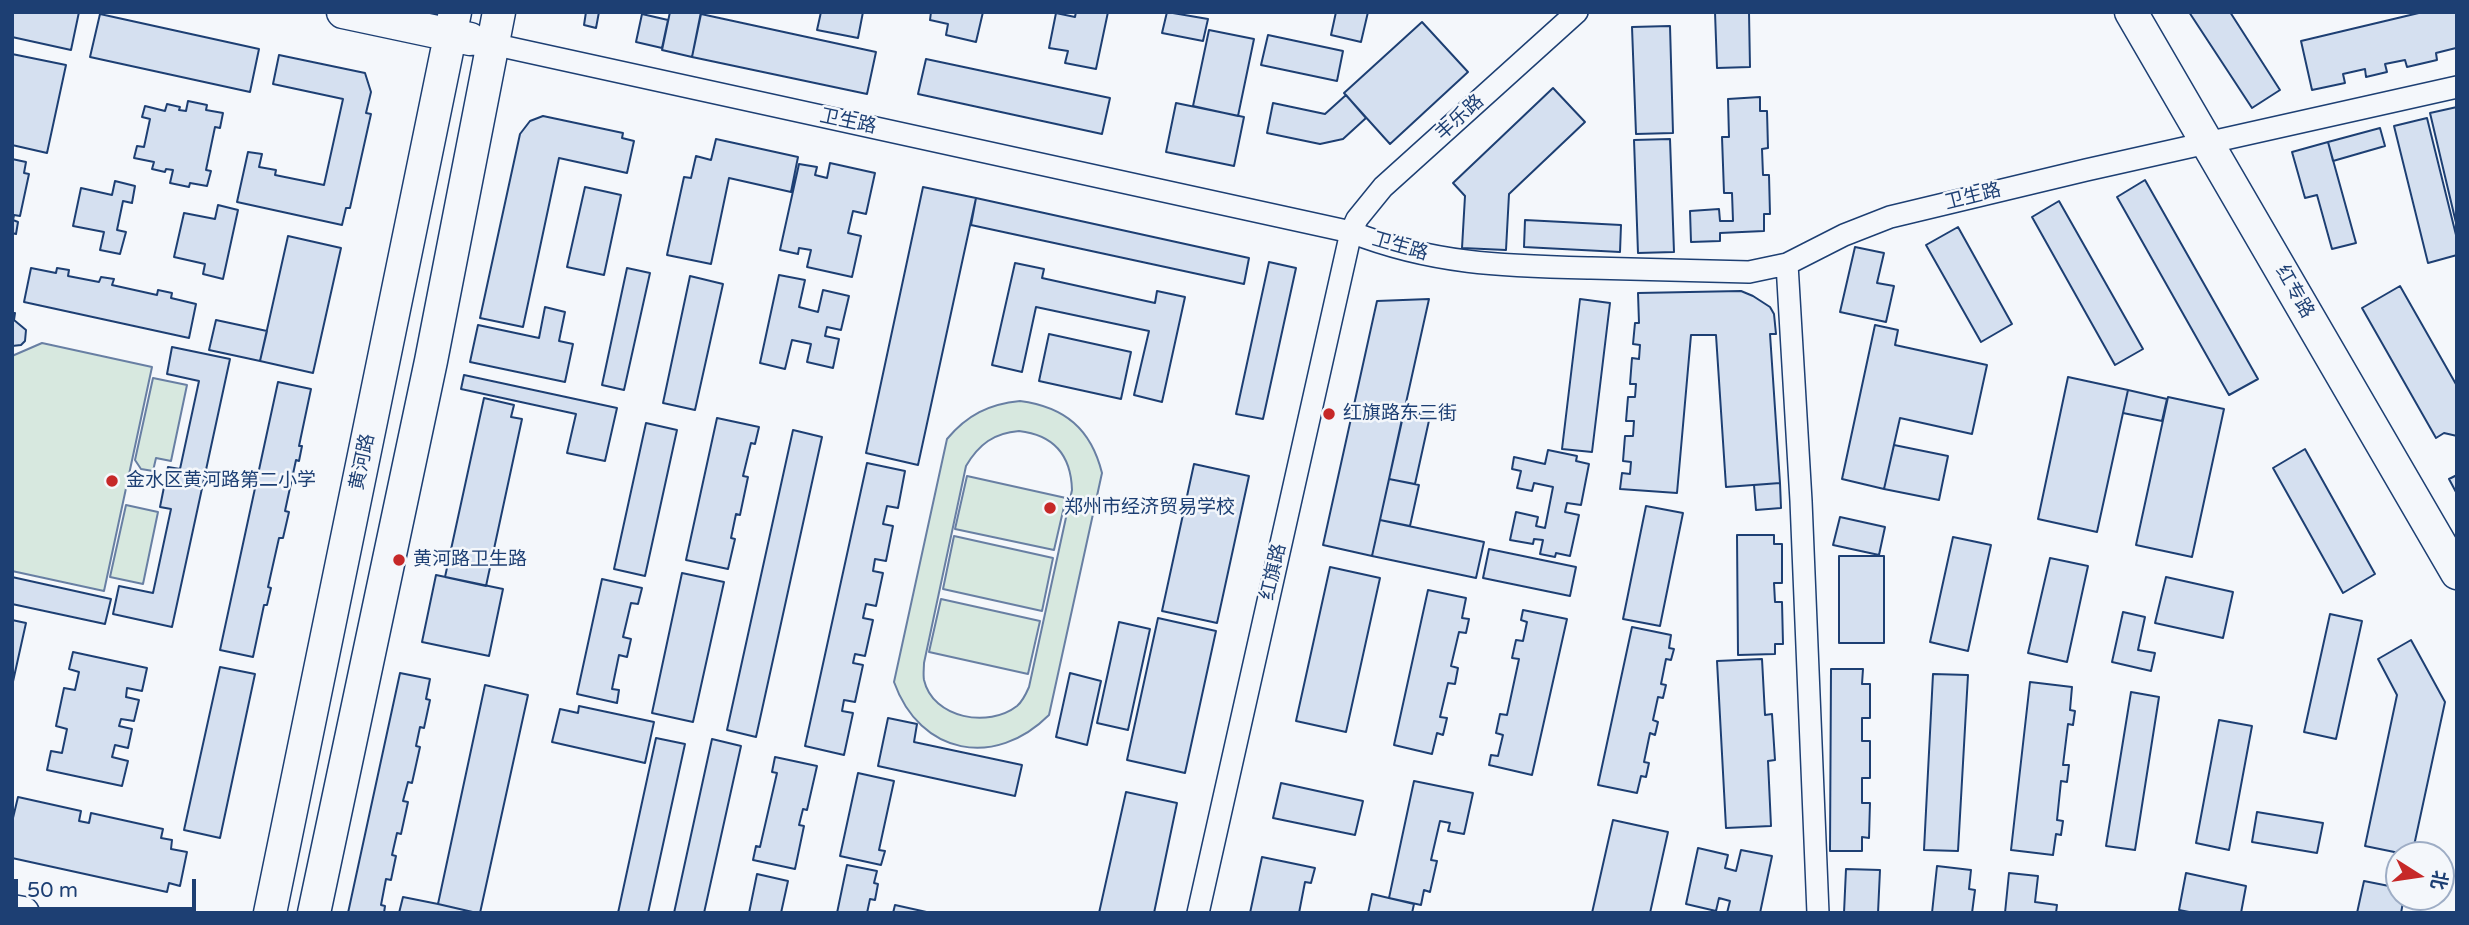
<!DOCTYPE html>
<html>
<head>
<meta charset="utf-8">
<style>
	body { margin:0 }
	#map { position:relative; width:2469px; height:925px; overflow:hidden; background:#f4f7fb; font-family:"Varela Round","Noto Sans SC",sans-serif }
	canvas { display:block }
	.frame { position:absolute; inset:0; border:14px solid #1d3f73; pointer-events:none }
	.north { position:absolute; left:2385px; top:841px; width:70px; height:70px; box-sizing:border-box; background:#f4f7fb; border:2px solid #9eadc5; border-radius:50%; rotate:102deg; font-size:19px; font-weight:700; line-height:28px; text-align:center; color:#1d3f73 }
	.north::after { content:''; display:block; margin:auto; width:24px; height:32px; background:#c62828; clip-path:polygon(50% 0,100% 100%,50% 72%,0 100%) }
	.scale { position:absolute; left:14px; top:879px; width:182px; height:32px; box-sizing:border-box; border:4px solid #1d3f73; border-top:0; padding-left:9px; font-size:21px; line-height:24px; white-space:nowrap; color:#1d3f73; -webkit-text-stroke:5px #f4f7fb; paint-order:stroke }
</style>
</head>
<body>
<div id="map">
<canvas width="2469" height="925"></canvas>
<div class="frame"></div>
<div class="north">北</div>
<div class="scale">50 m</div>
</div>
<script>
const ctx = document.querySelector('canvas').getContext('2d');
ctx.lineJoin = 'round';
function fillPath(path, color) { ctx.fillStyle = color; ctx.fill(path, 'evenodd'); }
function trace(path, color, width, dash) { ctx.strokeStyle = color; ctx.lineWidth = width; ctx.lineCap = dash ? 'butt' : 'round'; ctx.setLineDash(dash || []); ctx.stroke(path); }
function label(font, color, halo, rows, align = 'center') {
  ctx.font = font + ' "Varela Round","Noto Sans SC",sans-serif'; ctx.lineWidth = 5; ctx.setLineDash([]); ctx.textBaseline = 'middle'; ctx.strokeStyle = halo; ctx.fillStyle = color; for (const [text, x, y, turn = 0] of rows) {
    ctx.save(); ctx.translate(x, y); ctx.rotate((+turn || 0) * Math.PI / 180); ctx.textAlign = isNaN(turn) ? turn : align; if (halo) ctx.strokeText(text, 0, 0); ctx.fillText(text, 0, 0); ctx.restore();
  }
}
const green = new Path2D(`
	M42 343 152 367 104 591 12 571V356Z
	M153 378 187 385 171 461 156 458 153 471 141 469 135 460Z
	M1020 401C1065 407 1091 429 1102 473L1049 715C995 769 920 755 894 682L947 439C967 415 989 404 1020 401ZM1019 431C1054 435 1071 455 1072 490L1029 687C1026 694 1023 701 1017 706 989 728 933 719 924 680 923 674 924 668 924 663L966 466C979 444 994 433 1019 431Z
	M967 476 1066 498 1054 550 955 529Z
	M126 505 158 512 143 584 110 577Z
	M954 536 1053 558 1042 611 943 589Z
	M941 599 1040 621 1028 674 929 652Z`);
fillPath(green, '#d7e8df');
trace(green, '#687fa3', 2);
const building = new Path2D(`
	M12 12H79L71 50 12 37Z
	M586 12H599L596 28 584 25Z
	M670 12H701L692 57 662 50Z
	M821 12H863L858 38 817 30Z
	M931 12H983L976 42 946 35 948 24 930 20Z
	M1076 12H1108L1096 69 1065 63 1068 51 1049 48 1056 13 1075 17Z
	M1167 12 1208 19 1203 41 1162 33Z
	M1336 12H1368L1361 42 1331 35Z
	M1715 12H1749L1750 67 1717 68Z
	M2189 12H2230L2280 90 2252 108Z
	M2423 12H2457V50L2456 48 2436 53 2437 60 2407 67 2405 60 2385 64 2387 72 2366 77 2365 69 2343 74 2345 83 2312 90 2301 41Z
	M100 14 259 49 250 92 90 57Z
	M642 14 668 20 662 48 636 42Z
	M701 14 876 52 867 94 692 57Z
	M1422 22 1468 72 1390 144 1344 93Z
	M1670 26 1673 133 1636 134 1632 27Z
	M1209 30 1254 39 1238 116 1193 106Z
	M1268 35 1343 51 1337 81 1261 65Z
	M12 54 66 65 47 153 12 145Z
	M279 55 365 73 371 92 366 113 371 114 350 208H346L342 225 237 202 248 152 262 154 259 167 276 170 275 175 324 185 343 99 273 84Z
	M926 59 1110 98 1102 134 918 94Z
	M1553 88 1585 122 1509 194 1506 250 1462 248 1465 196 1453 183Z
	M1346 95 1366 118 1343 139 1320 144 1267 133 1273 103 1325 114Z
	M1760 97V111H1767L1768 148 1762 149 1763 175H1769L1770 214H1764V231L1720 233V241L1691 242 1690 211 1719 209 1720 221H1733L1732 193H1724L1722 137H1729L1728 99Z
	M188 101 207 105 206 110 223 113 220 128 215 127 206 170 211 171 207 186 190 183 189 187 170 183 173 170 166 169 165 172 152 169 154 162 134 158 137 146 144 147 150 119 142 117 145 106 165 111 167 104 180 107 179 110 186 111Z
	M1176 103 1244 117 1234 166 1166 152Z
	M2457 107V227L2430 113Z
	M543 116 623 133 622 138 634 141 627 173 559 158 523 327 480 318 520 134 530 121Z
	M2427 118 2457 239V255L2428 263 2394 126Z
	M2380 128 2385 146 2333 161 2328 142Z
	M716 139 798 157 791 192 729 178 711 264 667 255 684 177 691 178 696 156 711 160Z
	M1670 139 1674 252 1638 253 1634 140Z
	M2328 142 2356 243 2332 249 2317 195 2305 198 2292 152Z
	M12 159 26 162 24 173 29 174 20 216 14 215 13 220 18 222 16 234 12 233Z
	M830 163 875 173 866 214 853 211 848 233 861 236 852 277 807 267 811 250 799 248 798 254 780 250 799 164 817 167 815 175 827 178Z
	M2145 180 2258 379 2229 395 2117 197Z
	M115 181 135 186 132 203 123 201 117 230 126 232 120 254 100 250 104 232 73 226 81 188 112 195Z
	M585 187 621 195 604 275 567 267Z
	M923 187 976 198 918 465 866 453Z
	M976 198 1249 258 1244 284 971 225Z
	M2059 201 2143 349 2115 365 2032 217Z
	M218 205 238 210 223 279 203 274 205 264 174 257 184 213 215 219Z
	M1525 220 1621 225 1620 252 1524 247Z
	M1958 227 2012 324 1981 342 1926 245Z
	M288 236 341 248 313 373 260 361Z
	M1855 247 1884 253 1877 283 1894 286 1886 322 1840 312Z
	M1269 262 1296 268 1263 419 1236 414Z
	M1015 263 1044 269 1042 278 1155 303 1157 291 1185 297 1162 402 1134 395 1149 331 1036 307 1022 372 992 365Z
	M31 268 56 273 57 268 69 270 68 276 99 282 101 277 114 279 112 285 157 295 158 290 172 293 171 298 196 304 189 338 24 302Z
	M627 268 650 273 624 390 602 385Z
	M779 275 805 280 799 307 818 312 823 290 849 296 841 330 827 327 825 336 839 339 833 368 807 362 811 344 792 340 785 369 760 363Z
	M690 276 723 284 695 410 663 403Z
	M2400 286 2457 386V436L2444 433 2436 438 2362 308Z
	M1741 291 1753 296 1770 307 1774 314 1776 334H1770L1780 483 1726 487 1716 335H1691L1677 493 1620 489 1622 473 1630 474 1631 462 1623 461 1625 436H1633L1634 421H1626L1628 397H1635L1636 384H1630L1632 358 1639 359 1640 345 1633 344 1635 323H1639L1638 293Z
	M1429 299 1372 556 1323 545 1377 301Z
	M1580 299 1610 303 1592 452 1562 449Z
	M545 307 565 312 559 341 573 344 565 382 470 362 478 325 539 338Z
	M12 313H15L14 320 26 330 25 341 21 345 12 346Z
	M216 320 267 331 260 361 209 350Z
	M1875 325 1898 330 1895 345 1987 365 1972 434 1900 418 1884 489 1842 479Z
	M1049 334 1131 352 1121 399 1039 381Z
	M172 347 230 359 172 627 113 614 119 586 153 593 171 509 160 507 168 467 180 469 199 381 167 374Z
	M464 375 617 408 605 461 567 453 576 414 461 389Z
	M2068 377 2128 390 2097 532 2038 519Z
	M278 382 311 389 299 446H302L299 461 296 460 285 511 289 512 283 538H279L268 587 271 588 267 605H264L253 657 220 650Z
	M2128 390 2167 399 2162 421 2123 413Z
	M2168 397 2224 409 2192 557 2136 545Z
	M484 398 514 405 511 417 522 419 486 586 445 577Z
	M1404 410 1430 416 1415 484 1389 479Z
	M717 418 759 427 755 444 751 443 743 476 748 477 740 515 736 514 731 538 735 539 728 569 686 560Z
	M646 423 677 430 645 576 614 569Z
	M793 430 822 437 756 737 727 730Z
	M1894 445 1948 456 1939 500 1884 489Z
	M2305 449 2375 574 2343 593 2273 468Z
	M1548 450 1577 456 1576 461 1589 464 1581 505 1567 503 1565 512 1579 515 1570 556 1556 553 1555 557 1540 554 1543 540 1534 539 1533 544 1510 540 1516 512 1538 517 1536 526 1545 528 1553 487 1534 483 1532 491 1517 488 1521 471 1512 469 1514 457 1545 464Z
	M867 463 905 471 898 508 887 506 883 524 893 526 886 561 875 559 873 571 883 573 876 606 866 604 863 618 873 620 865 656 855 654 853 663 863 665 855 702 844 700 842 711 853 713 844 755 805 746Z
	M1194 464 1249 476 1217 623 1162 611Z
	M2457 475V494L2449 479Z
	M1389 479 1419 485 1410 526 1380 520Z
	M1780 483 1781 508 1756 510 1754 485Z
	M1646 506 1683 513 1660 626 1623 619Z
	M1840 517 1885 527 1879 555 1833 545Z
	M1380 520 1484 542 1476 578 1372 556Z
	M1737 535H1774V544H1782V583H1774L1775 602H1782L1783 644H1775V654L1738 655Z
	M1953 537 1991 545 1968 651 1930 642Z
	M1489 549 1576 567 1570 596 1483 578Z
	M1839 556H1884V643H1839Z
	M2050 558 2088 566 2067 662 2028 653Z
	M1330 567 1380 578 1346 732 1296 721Z
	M682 573 724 582 693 722 652 713Z
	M436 575 503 589 489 656 422 642Z
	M12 577 111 599 105 624 12 604Z
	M2166 577 2233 592 2223 638 2155 623Z
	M602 579 642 588 638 604 631 603 623 637 631 639 627 657 619 655 612 689 619 690 617 703 577 694Z
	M1428 590 1466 598 1462 618 1469 619 1466 633 1459 632 1451 666 1458 668 1455 684 1448 683 1440 717 1447 718 1443 735 1437 733 1432 754 1394 745Z
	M1523 610 1567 619 1532 775 1489 765 1491 755 1498 756 1503 735 1496 733 1500 714 1507 715 1519 659 1512 658 1516 640 1523 641 1527 622 1521 620Z
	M2123 612 2145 617 2138 650 2155 653 2151 671 2112 662Z
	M2330 614 2362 621 2336 739 2304 732Z
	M1158 618 1216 631 1185 773 1127 760Z
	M12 620 26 623 12 686Z
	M1119 622 1150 629 1128 730 1097 723Z
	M1632 627 1671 635 1669 648 1674 649 1671 660 1666 659 1661 684 1666 685 1663 698 1658 697 1653 720 1658 722 1655 735 1650 733 1644 762 1649 763 1646 777 1641 776 1637 793 1598 785Z
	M2411 640 2445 702 2412 855H2409L2365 846 2397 695 2378 659Z
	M73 652 147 668 142 691 127 688 126 697 139 700 134 721 121 719 119 726 132 729 128 748 115 745 112 757 128 761 122 786 47 770 51 751 62 753 67 729 56 726 64 688 75 690 79 672 69 669Z
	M1762 659 1765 715 1772 714 1775 760 1768 761 1771 826 1726 828 1717 661Z
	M220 667 255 674 220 838 184 830Z
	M1831 669H1863L1862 684H1870V718H1862V741H1870V778H1862V803H1870L1869 838 1862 837V851H1830Z
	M400 673 430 679 426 699 430 700 424 728 420 727 416 746 420 747 412 783 408 782 403 801 408 802 401 834 397 833 392 855 396 856 391 880 386 879 381 905 385 906 384 913H348Z
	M1070 673 1101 681 1087 745 1056 737Z
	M1933 674 1968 675 1958 851 1924 850Z
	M2030 682 2072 687 2070 710 2075 711 2073 725 2068 724 2063 765H2069L2067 782 2061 781 2057 820 2063 821 2061 835 2056 834 2053 855 2011 850Z
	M485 685 528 695 480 913H477L438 904Z
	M2131 692 2159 697 2135 850 2106 846Z
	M579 706 654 722 645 763 552 742 560 709 578 713Z
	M888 718 917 724 914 742 1022 765 1015 796 878 766Z
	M2219 720 2252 726 2229 850 2196 843Z
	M656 738 685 744 648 913H618Z
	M712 739 741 746 704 913H674Z
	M775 757 817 766 807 810 803 809 799 825 804 826 795 869 753 860 756 846 760 847 777 773 772 772Z
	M858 773 894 781 879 850 885 851 881 865 840 856Z
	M1414 781 1473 793 1464 834 1448 831 1450 823 1440 821 1431 860 1437 861 1430 892 1424 890 1421 905 1389 898Z
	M1281 783 1363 801 1355 835 1273 818Z
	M1126 792 1177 803 1154 913H1099Z
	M18 797 81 811 79 821 89 823 91 813 163 829 161 838 172 840 171 849 187 852 180 886 169 883 167 892 12 858V822Z
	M2257 812 2323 823 2317 853 2252 842Z
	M1613 820 1668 832 1650 913H1592Z
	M1698 848 1728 855 1725 868 1736 871 1741 850 1772 856 1760 913H1727L1730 901 1719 898 1716 911 1686 904Z
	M1262 857 1315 868 1311 883 1305 882 1299 913H1250Z
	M847 865 877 871 874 883 878 884 875 900 870 899 867 913H837Z
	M1937 866 1971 870 1969 889 1975 890 1972 913H1932Z
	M1846 869 1880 870 1878 913H1844Z
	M2009 873 2038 876 2035 902 2057 905 2056 913H2005Z
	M2186 873 2246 886 2241 913H2194L2179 910Z
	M757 874 788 881 781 913H749Z
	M2364 881 2399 888V897H2404L2401 913H2357Z
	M1372 894 1414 904 1412 913H1368Z
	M403 897 438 904 477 913H399Z
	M895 905 931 913H893Z`);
fillPath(building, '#d5e0f0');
trace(building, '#1d3f73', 2);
const street = new Path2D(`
	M492 44 1351 232C1432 264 1503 266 1588 268 1642 269 1696 271 1749 272L1787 264 1844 235 1890 217 2086 170 2457 87
	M1787 264 1801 501 1818 913
	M1198 913 1351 232 1357 219 1383 187 1577 12`);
const secondary = new Path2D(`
	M343 12 470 39
	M2131 12 2457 573
	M12 911 23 913
	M270 913 455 12
	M314 913 431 361 499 12`);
trace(street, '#1d3f73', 24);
trace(secondary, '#1d3f73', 35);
trace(street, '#f4f7fb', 21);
trace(secondary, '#f4f7fb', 32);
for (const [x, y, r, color] of [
	[1329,414,7,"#c62828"],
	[112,481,7,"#c62828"],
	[1050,508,7,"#c62828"],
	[399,560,7,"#c62828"]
]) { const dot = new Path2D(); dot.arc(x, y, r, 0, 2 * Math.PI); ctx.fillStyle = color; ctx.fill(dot); trace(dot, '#f4f7fb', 2.5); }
label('19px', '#1d3f73', '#f4f7fb', [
	["丰乐路",1460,118,-42],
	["卫生路",848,122,12],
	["卫生路",1973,197,-14],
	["卫生路",1400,247,16],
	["红专路",2294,292,60],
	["黄河路",363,462,-78],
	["红旗路",1274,572,-77]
]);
label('19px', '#1d3f73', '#f4f7fb', [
	["红旗路东三街",1343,414],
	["金水区黄河路第二小学",126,481],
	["郑州市经济贸易学校",1064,508],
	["黄河路卫生路",413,560]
], 'left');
</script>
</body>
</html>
